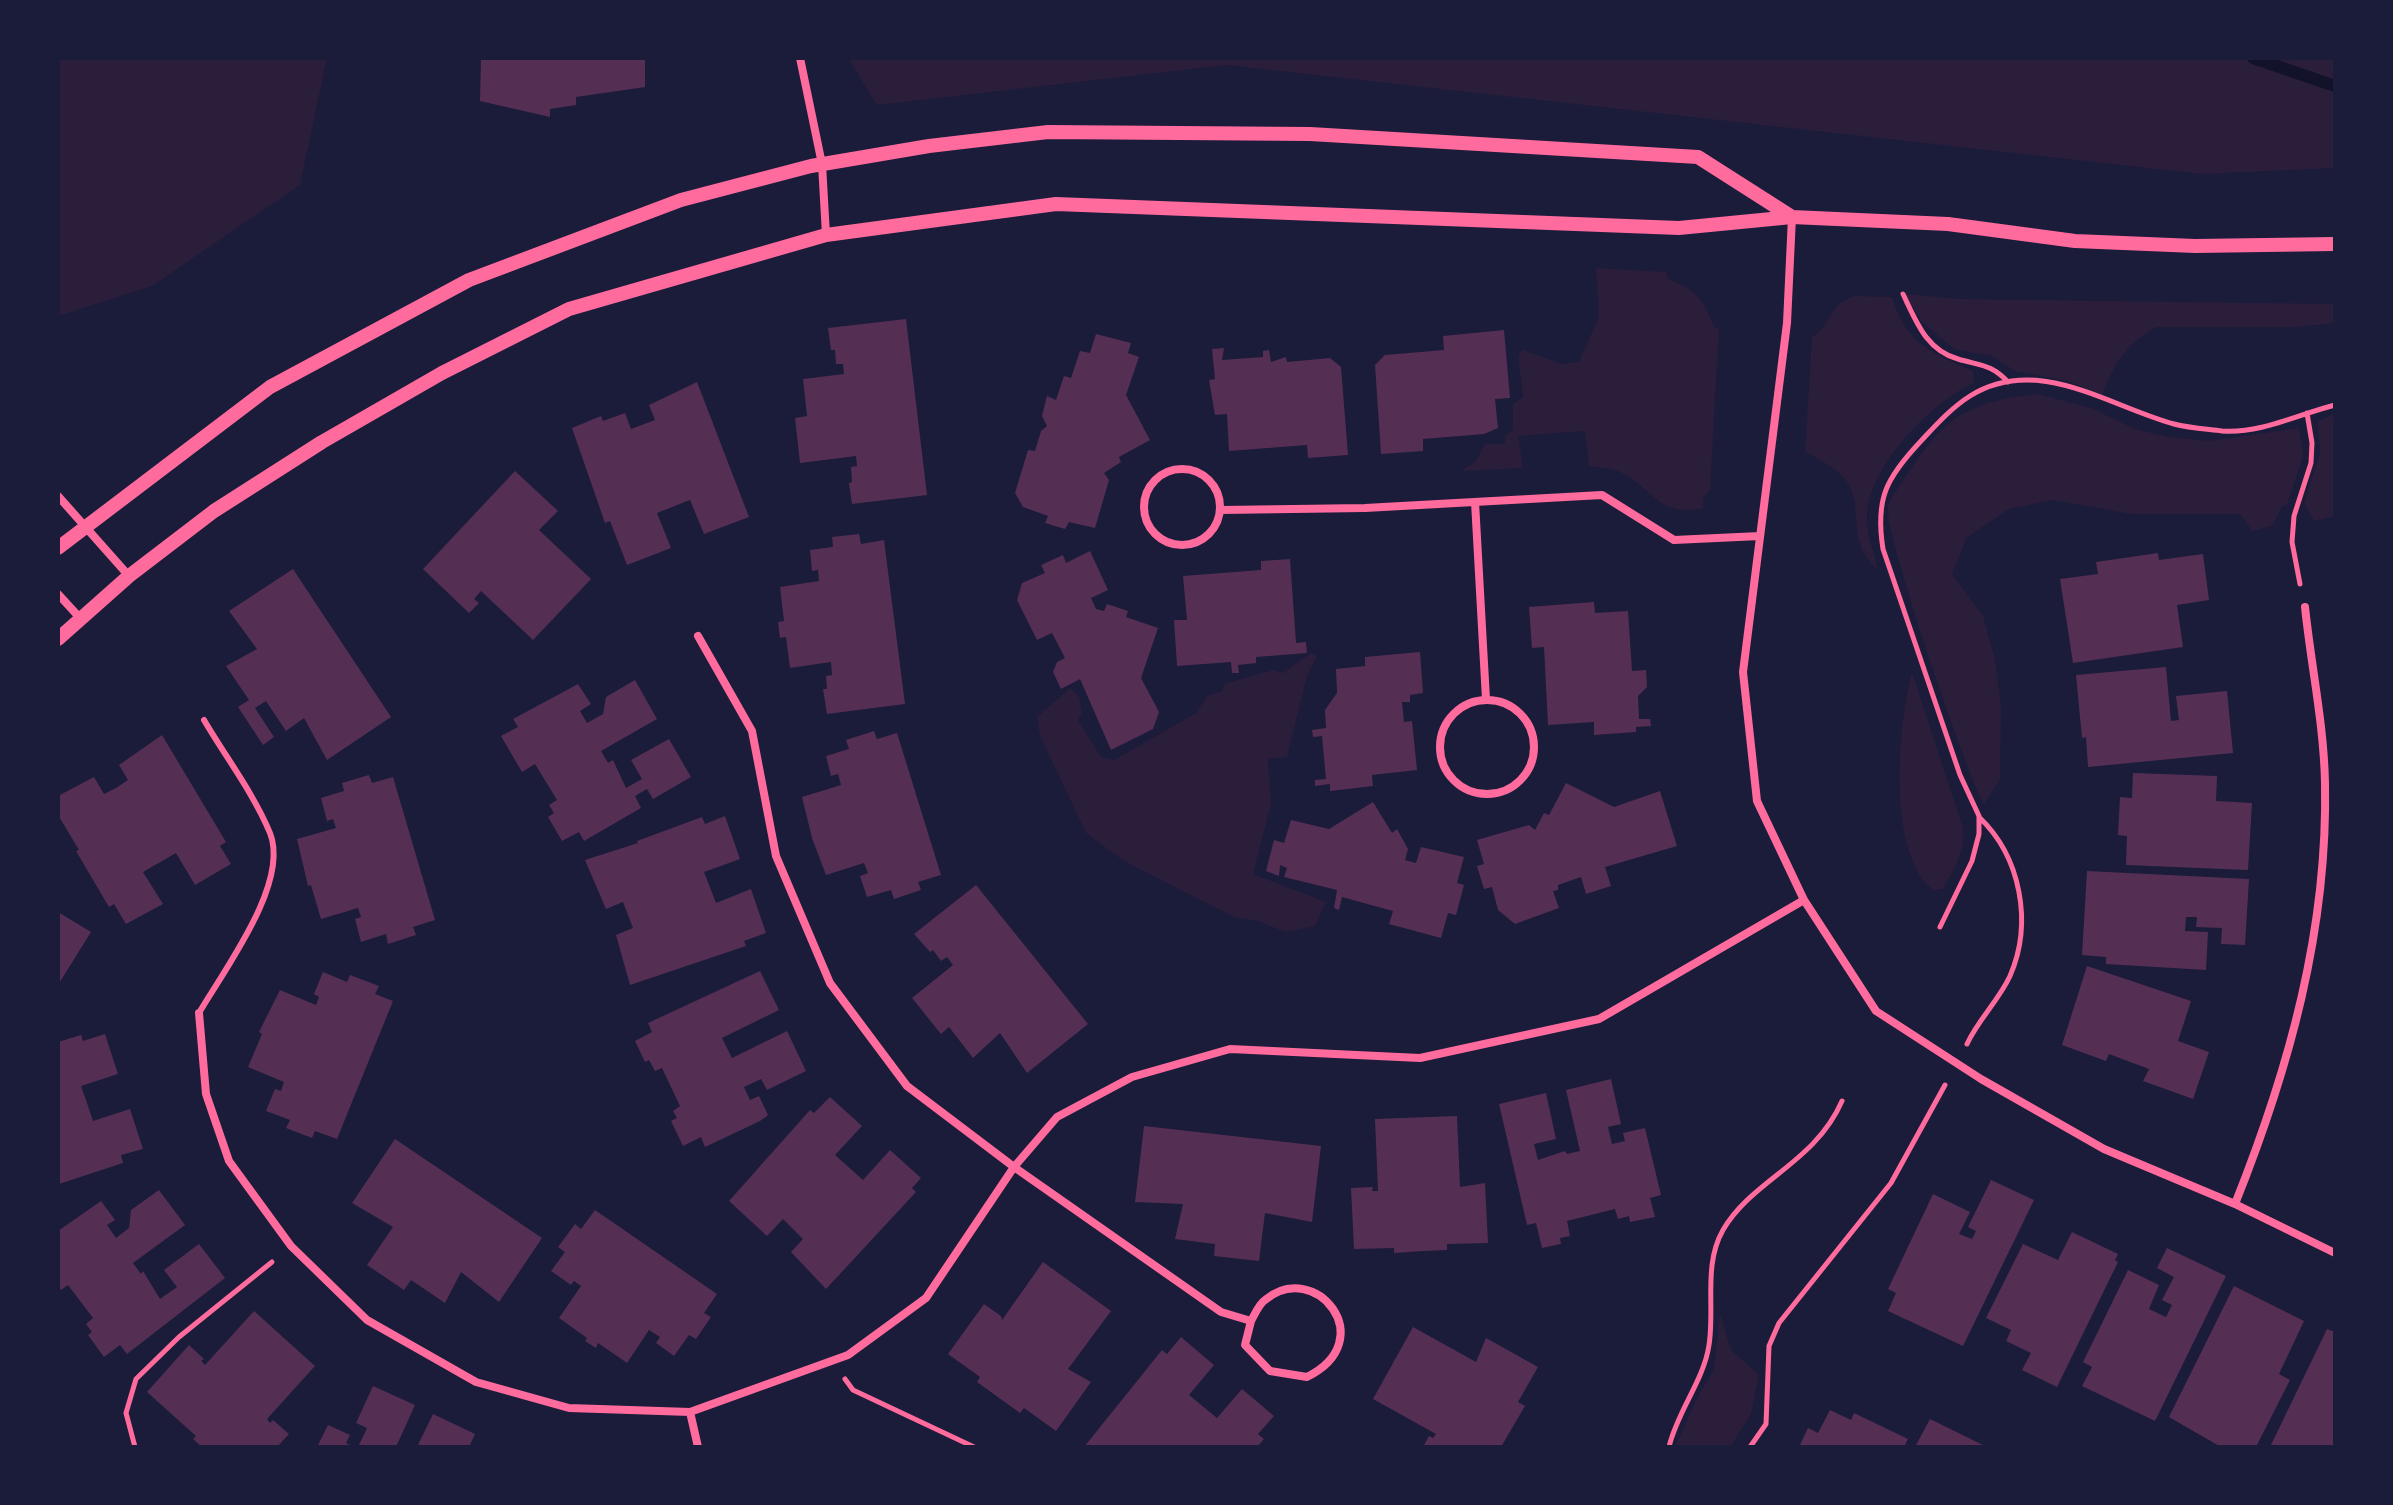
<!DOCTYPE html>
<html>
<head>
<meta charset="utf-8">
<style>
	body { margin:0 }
	#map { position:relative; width:2393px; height:1505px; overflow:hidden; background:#1b1b3a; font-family:Overpass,sans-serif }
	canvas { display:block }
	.frame { position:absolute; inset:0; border:60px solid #1b1b3a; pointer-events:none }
</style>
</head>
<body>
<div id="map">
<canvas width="2393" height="1505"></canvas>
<div class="frame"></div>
</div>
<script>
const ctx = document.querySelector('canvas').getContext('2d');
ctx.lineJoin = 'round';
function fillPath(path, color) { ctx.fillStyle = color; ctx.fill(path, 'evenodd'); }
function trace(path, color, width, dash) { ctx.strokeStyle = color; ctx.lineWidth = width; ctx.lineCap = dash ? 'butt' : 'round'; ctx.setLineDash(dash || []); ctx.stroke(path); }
fillPath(new Path2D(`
	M58 58H327L300 185 152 286 58 316Z
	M848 58H2335V168L2202 174 1226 65 877 105Z
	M1596 268 1666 272 1667 278C1698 293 1701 294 1714 327L1719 329 1710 491 1703 497V508C1659 518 1654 489 1620 472 1612 468 1599 468 1589 466L1585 431 1518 436 1523 468 1461 471 1476 461 1485 444H1505V436L1513 429V404L1523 397 1518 355 1523 350 1562 364 1579 362 1599 316Z
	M1905 294 1961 299 2335 304V323L2295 327H2157C2130 340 2111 367 2103 395L2068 381 2015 371 1992 356 1954 349 1922 322Z
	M1854 296 1892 297C1907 345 1931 352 1973 371L1974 383C1931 403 1870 464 1867 515 1866 532 1874 553 1878 570 1847 542 1863 520 1850 487 1843 471 1819 460 1805 451L1812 337C1831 326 1827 306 1854 296Z
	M2038 394 2091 408 2135 429 2169 437 2209 441 2299 428 2303 456 2287 505H2283L2272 526 2252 531 2240 514H2131L2053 500 2009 509 1967 537 1952 574 1983 616 1995 660 2001 706 2000 779 1984 804C1967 775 1884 533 1888 508 1890 496 1902 483 1909 472 1946 415 1971 401 2038 394Z
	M2335 413V516L2314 521 2304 503 2320 453 2318 422Z
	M1311 653 1317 656 1307 676 1287 757 1268 759 1271 804 1253 874 1326 902 1315 926 1285 932 1258 921 1234 917 1124 861 1086 833 1040 736 1037 717 1070 688 1079 696 1082 713 1078 720 1101 757 1114 760 1196 713 1207 696 1222 691 1224 684 1273 670 1283 673Z
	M1912 672 1963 828C1966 851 1954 869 1943 889L1933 890C1886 853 1898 724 1912 672Z
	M1720 1314 1731 1350 1759 1375 1751 1414 1730 1447H1675L1698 1396 1714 1370Z`), '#2a1e3b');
trace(new Path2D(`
	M2253 58 2335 86`), '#12122b', 12);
fillPath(new Path2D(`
	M481 58H645V87L576 97V105L550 109V117L480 101Z
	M906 319 927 495 852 504 849 483 852 482 851 467 857 466 856 456 800 463 795 418 807 416 803 379 844 374 843 364H836L835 350H831L828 328Z
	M1504 330 1510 398 1495 399 1498 428 1484 434 1423 439V451L1381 454 1375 365 1385 355 1444 350 1443 336Z
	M1096 334 1131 343 1128 353 1139 357 1126 395 1150 440 1119 457 1121 462 1104 473 1109 480 1095 528 1069 522 1065 529 1045 523 1048 516 1023 507 1015 493 1028 450 1035 451 1041 431 1047 426 1042 416 1047 396 1056 400 1064 376 1071 378 1080 351 1090 353Z
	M1224 348 1222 360 1263 357V351L1269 350 1271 362 1286 357 1287 362 1330 358 1341 367 1348 455 1308 458 1307 445 1229 451 1227 414 1215 415 1209 380 1215 379 1212 349Z
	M697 382 749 517 704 534 690 500 657 513 671 548 627 565 610 521 605 523 572 428 601 416 603 421 625 413 631 429 655 420 649 405Z
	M515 471 558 511 539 530 591 579 533 640 481 591 474 599 479 603 469 613 423 569Z
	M859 534 861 544 884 540 905 704 827 714 823 689H827L826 676 832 675 831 662 790 668 786 637 780 638 778 622 784 621 780 587 819 581 818 570 812 571 810 550 833 547 832 537Z
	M1090 551 1108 590 1091 598 1096 609 1104 611 1107 604 1128 611 1126 617 1158 628 1141 678 1159 712 1153 729 1111 750 1080 679 1061 689 1053 672 1057 662 1065 658 1052 633 1037 640 1017 600 1022 583 1045 573 1041 565 1063 555 1066 563Z
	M2158 553 2159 560 2203 554 2209 600 2177 605 2183 647 2073 663 2060 579 2098 574 2096 562Z
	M1290 559 1296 643 1306 642 1307 653 1256 657V663L1238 665 1239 673H1232L1231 662 1177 666 1174 620H1187L1183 576 1261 570V561Z
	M293 569 391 717 327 760 304 718 286 731 266 701 255 708 274 737 263 745 238 707 249 700 226 666 257 649 229 611Z
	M1594 602 1595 613 1628 611 1632 671 1646 670 1647 687 1638 696 1639 719H1650L1651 726 1636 727V732L1594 735V722L1548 725 1544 647 1532 648 1529 607Z
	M1420 652 1423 693 1410 695V702H1402L1404 722 1412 721 1417 770 1372 775 1373 786 1330 791V784L1315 786V780L1326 779 1322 736 1313 737 1312 730 1326 728 1325 710 1337 693 1336 669 1365 666V657Z
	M2166 667 2171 721 2179 720 2176 696 2227 691 2233 753 2088 767 2086 737 2082 738 2076 675Z
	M635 680 657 719 601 751 608 763 613 760 626 788 642 779 631 760 669 739 691 777 653 799 647 789 635 796 641 808 584 841 579 832 562 841 548 817 554 813 549 805 557 800 535 764 522 772 501 736 518 727 513 719 578 684 591 704 580 711 587 723 603 714 606 697Z
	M874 731 877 739 897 733 941 875 918 882 921 890 894 899 891 890 867 897 860 876 868 873 864 863 826 875 812 838 802 797 841 785 838 774 831 776 826 756 849 749 846 740Z
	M162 735 226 842 220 846 231 864 195 885 176 853 143 872 163 904 126 924 114 904 109 907 76 851 79 850 58 815V796L94 777 104 794 116 788 128 780 119 765Z
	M2133 773 2217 776 2216 801 2252 803 2248 870 2126 865 2127 836 2118 835 2120 797 2132 798Z
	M369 775 372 783 393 777 435 920 413 927 416 935 388 944 386 934 361 942 355 919 361 917 358 908 321 919 311 885 308 886 297 839 336 828 333 819 327 821 321 798 344 791 342 783Z
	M1566 783 1614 807 1660 791 1677 846 1605 867 1611 886 1586 894 1581 877 1558 885V890L1553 891 1559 908 1515 924 1498 910 1492 887 1484 889 1477 866 1484 864 1477 840 1529 825 1535 830 1544 813 1549 815Z
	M1373 802 1392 833 1397 829 1408 849 1405 860 1416 863 1421 847 1464 857 1457 883 1464 885 1456 915 1448 913 1441 938 1389 924 1393 911 1342 897 1339 910 1334 908 1337 890 1284 877 1287 868 1280 865 1279 876 1266 871 1274 840 1284 843 1291 820 1329 829Z
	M725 816 740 859 704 872 716 903 751 889 766 933 744 941 746 946 630 985 616 935 633 928 623 902 606 909 585 860 638 843 637 841 702 817 705 824Z
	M2087 871 2249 879 2245 945 2221 944 2222 928 2196 927 2197 917H2186L2185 931 2208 932 2206 970 2106 964V957L2082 955Z
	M976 885 1088 1024 1027 1073 1000 1033 973 1058 949 1027 941 1034 912 998 953 965 947 957 941 961 933 950 930 952 914 934Z
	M58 912 91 932 58 985Z
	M2087 966 2191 1001 2178 1041 2209 1052 2193 1099 2143 1081 2149 1069 2109 1054 2106 1061 2062 1045Z
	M760 971 779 1010 722 1038 732 1058 787 1031 806 1071 767 1090 761 1079 744 1087 750 1100 759 1096 768 1115 760 1121 705 1147 701 1137 683 1146 671 1121 677 1118 673 1111 680 1106 662 1068 655 1071 649 1060 645 1062 635 1041 652 1032 648 1023Z
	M323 972 347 982 350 975 379 986 375 994 393 1001 337 1139 315 1131 312 1138 286 1128 290 1120 266 1111 275 1089 281 1091 284 1082 248 1067 262 1034 259 1032 280 990 316 1005 319 997 314 994Z
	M105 1034 118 1074 81 1086 87 1103 93 1121 130 1109 143 1149 121 1155 123 1163 59 1184 58 1042 81 1035 83 1041Z
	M1611 1079 1621 1124 1608 1127 1612 1144 1625 1141 1623 1133 1645 1128 1661 1195 1650 1198 1655 1217 1630 1222 1629 1216 1618 1219 1615 1209 1567 1221 1570 1236 1560 1238 1561 1244 1542 1248 1536 1223 1527 1225 1499 1104 1546 1093 1556 1139 1534 1144 1538 1160 1565 1151 1567 1154 1580 1151 1566 1090Z
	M830 1097 862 1126 835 1155 863 1180 890 1150 921 1178 912 1188 916 1192 826 1289 791 1252 803 1239 783 1219 767 1236 729 1201 810 1110 814 1113Z
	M1457 1116 1460 1187 1485 1183 1488 1243 1447 1244V1250L1423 1251 1394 1253V1248L1354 1249 1351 1188 1373 1187 1372 1191H1378L1375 1119Z
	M1144 1126 1321 1146 1312 1222 1265 1213 1259 1261 1214 1256 1215 1244 1175 1239 1183 1204 1135 1202Z
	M395 1139 542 1238 499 1302 461 1272 445 1303 411 1280 404 1290 367 1265 393 1227 352 1203Z
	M1991 1180 2034 1200 1963 1346 1888 1311 1896 1293 1888 1289 1933 1194 1970 1212 1959 1234 1972 1239 1976 1231 1968 1227Z
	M159 1190 185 1225 133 1263 141 1274 143 1271 160 1299 177 1287 164 1270 199 1244 225 1278 127 1354 120 1345 104 1357 88 1335 92 1332 86 1324 93 1318 68 1285 61 1290 58 1286V1231L101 1201 115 1220 107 1225 116 1238 129 1228 131 1210Z
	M595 1210 717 1294 704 1313 711 1317 696 1339 689 1335 674 1356 656 1343 660 1337 649 1330 627 1363 598 1343 596 1348 585 1341 587 1338 559 1318 581 1286 574 1281 571 1285 551 1271 565 1252 558 1247 575 1224 581 1229Z
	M2072 1232 2118 1254 2115 1260 2118 1262 2057 1387 2022 1370 2031 1353 2006 1341 2011 1330 1986 1318 2023 1244 2058 1260Z
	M2167 1248 2226 1276 2155 1421 2082 1386 2092 1367 2083 1362 2128 1270 2159 1285 2149 1309 2166 1317 2172 1305 2162 1300 2174 1277 2157 1268Z
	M1043 1262 1111 1311 1068 1369 1091 1382 1056 1431 1024 1408 1020 1413 977 1382 980 1377 948 1354 984 1304 1001 1316 1002 1320Z
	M2234 1286 2304 1321 2279 1374 2290 1380 2256 1447H2221L2169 1417Z
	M254 1311 315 1366 267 1419 270 1423 273 1420 289 1434 277 1447H202L193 1439 196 1436 147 1392 189 1345 204 1359 201 1361 205 1365Z
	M1413 1327 1476 1362 1486 1338 1538 1367 1518 1402 1525 1406 1501 1447H1423L1429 1436 1433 1438 1436 1434 1373 1399Z
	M2327 1329 2335 1332V1447H2270Z
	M1181 1337 1214 1365 1189 1395 1217 1418 1242 1389 1274 1416 1258 1434 1264 1439 1257 1447H1084L1162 1350 1167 1354Z
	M373 1386 415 1405 396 1447H358L367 1428 356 1423Z
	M1830 1410 1851 1420 1854 1413 1908 1439 1904 1447H1799L1808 1428 1818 1433Z
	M433 1414 475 1434 469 1447H417Z
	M1930 1419 1987 1447H1915Z
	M328 1425 350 1435 346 1443 354 1447H317Z`), '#542f53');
trace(new Path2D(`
	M1903 294C1916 321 1926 350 1958 359 1981 366 1991 364 2008 382
	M2300 584 2292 542 2294 516 2311 463 2312 443 2307 413
	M1940 927 1972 861 1979 834V816L1960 775 1883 549C1875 499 1886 478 1921 441 1936 425 1951 408 1970 396 2038 354 2108 406 2174 424 2189 428 2206 429 2222 431 2260 434 2299 414 2335 405
	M1967 1044C1978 1020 1999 1000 2010 976 2033 923 2021 857 1979 817
	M845 1379 853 1390 974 1447
	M135 1447 126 1413 136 1379 179 1337 272 1262
	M1669 1447C1677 1412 1704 1380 1709 1345 1715 1307 1703 1265 1723 1230 1752 1180 1815 1163 1842 1101
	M1750 1447 1766 1424 1769 1346 1779 1323 1891 1183 1945 1085`), '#ff6b9d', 5);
trace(new Path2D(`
	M199 1013C224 970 290 883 270 833 254 794 225 756 204 720`), '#ff6b9d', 6);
trace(new Path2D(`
	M800 58 822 164 826 235
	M1792 217 1787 323 1743 672 1757 801 1804 900 1876 1011 1981 1079 2104 1149 2235 1204 2335 1253
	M1144 507a38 38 0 1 1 76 0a38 38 0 1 1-76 0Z
	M58 496 129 576
	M1475 502 1486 699
	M1221 510 1365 508 1602 495 1674 540 1760 536
	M58 594 80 618
	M698 636 752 731 776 856 830 983 907 1086 1014 1167 1221 1312 1251 1321C1255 1314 1259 1304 1265 1300 1315 1258 1382 1340 1307 1377L1270 1371 1245 1345 1251 1321
	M1440 747a47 47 0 1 1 94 0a47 47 0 1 1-94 0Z
	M199 1013 206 1094 229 1161 291 1246 367 1320 476 1382 569 1408 690 1412 848 1355 926 1298 1014 1167 1057 1117 1132 1077 1230 1049 1420 1058 1599 1019 1804 900
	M2235 1204C2289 1069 2328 930 2325 783 2324 725 2311 665 2305 607
	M690 1412 698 1447`), '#ff6b9d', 8);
trace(new Path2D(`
	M58 548 270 387 469 280 681 200 811 166 929 146 1048 132 1310 134 1698 157 1792 217
	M58 639 129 576 214 511 322 442 442 373 569 309 826 235 1056 204 1679 228 1792 217 1948 224 2075 241 2195 246 2335 244`), '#ff6b9d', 14);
</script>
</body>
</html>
